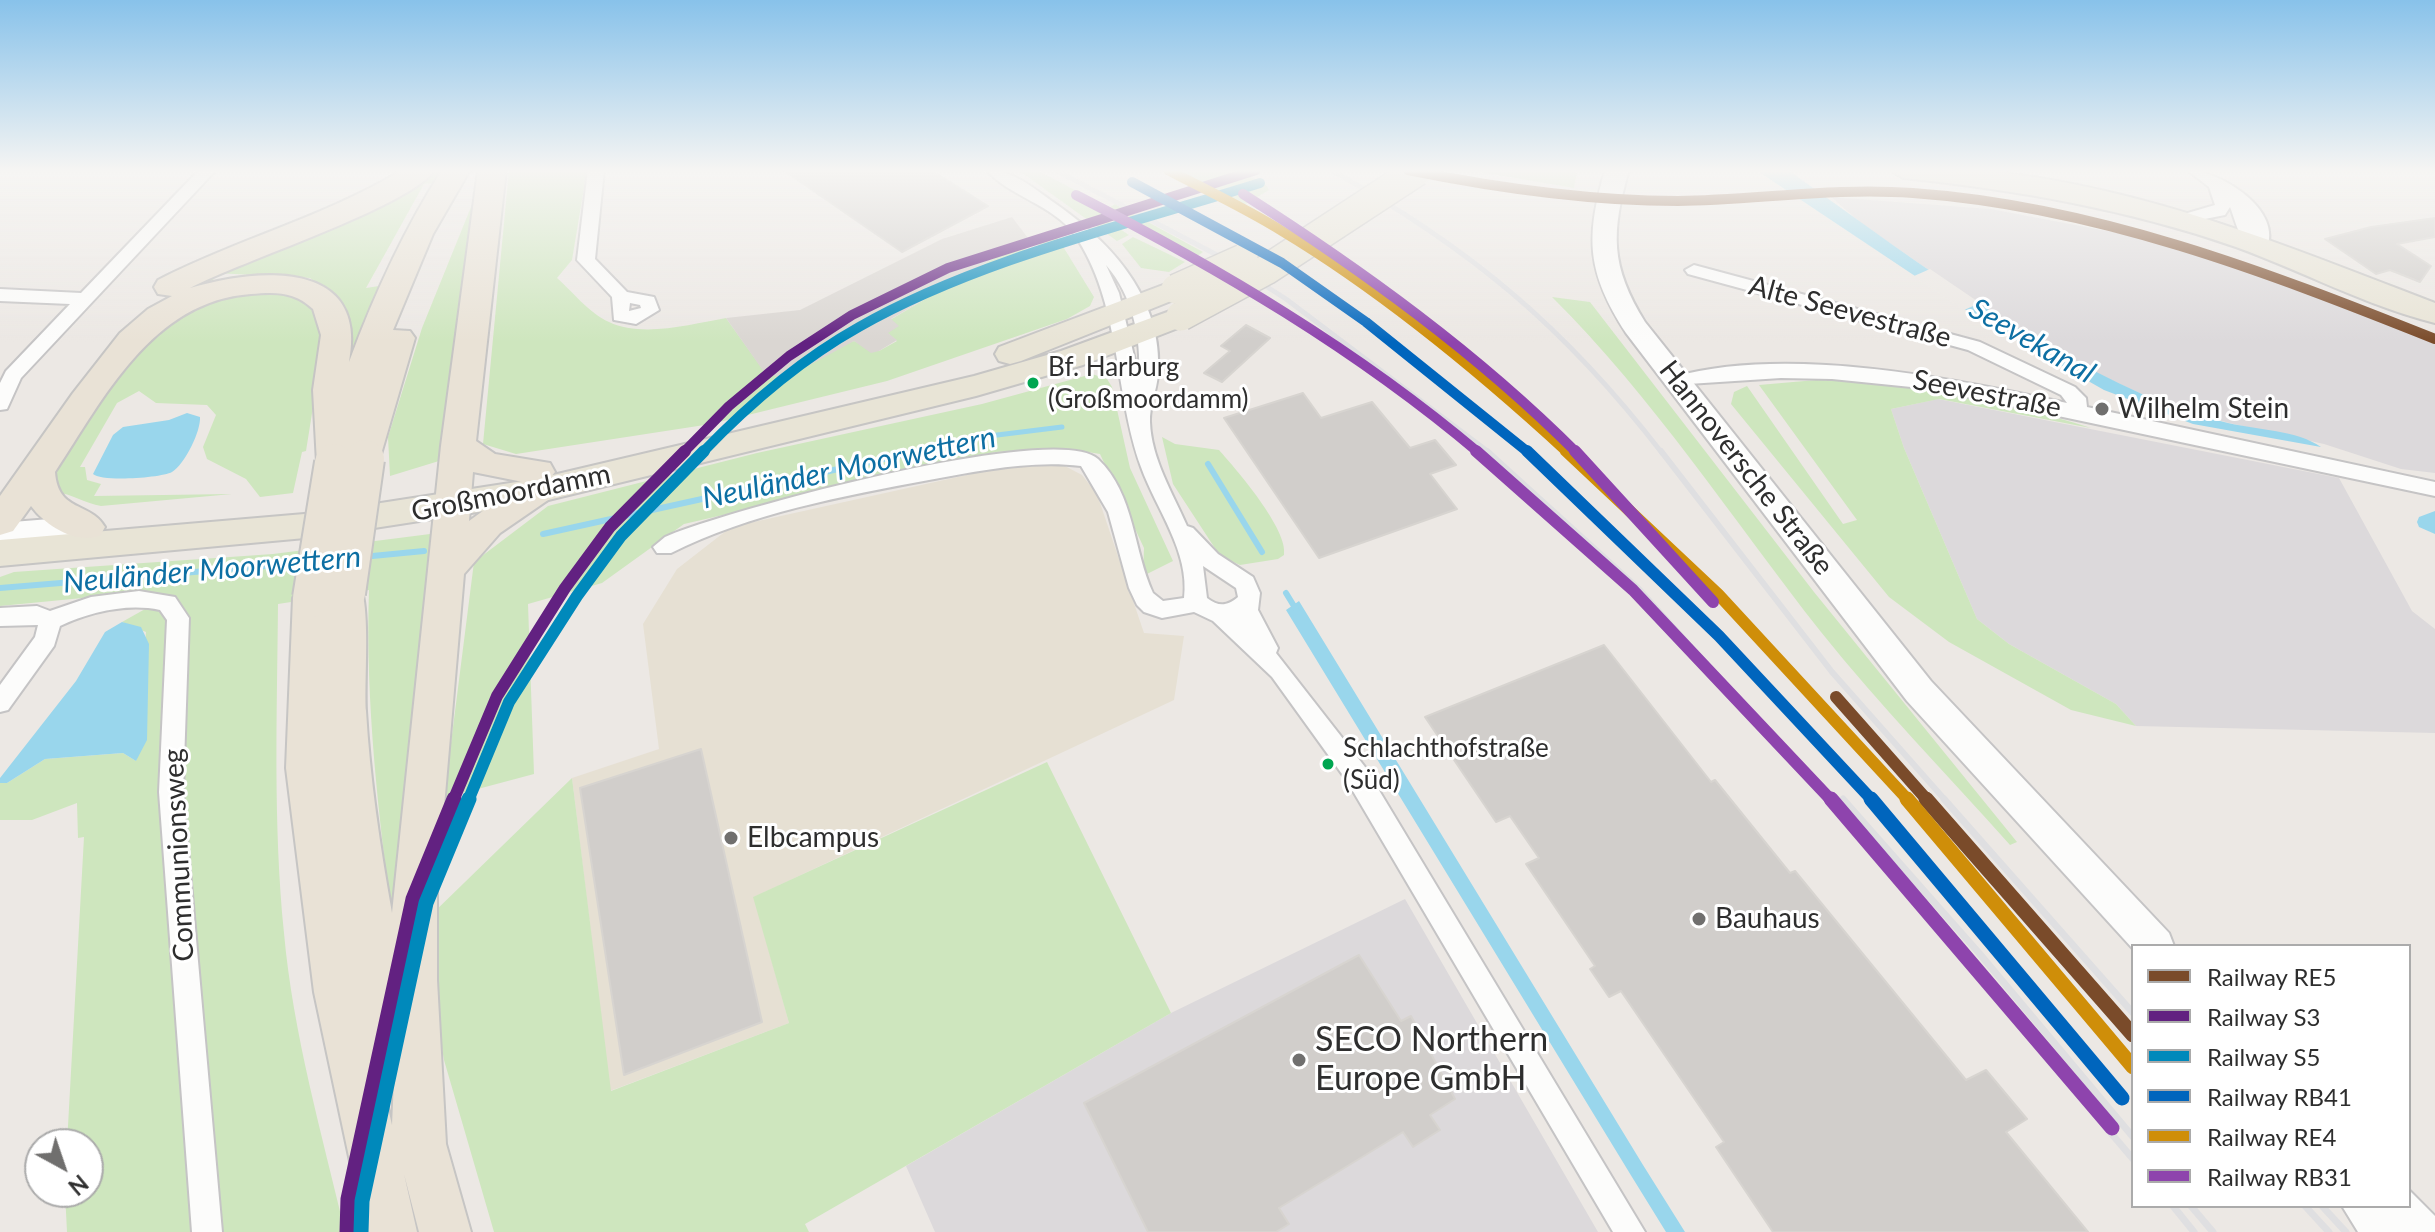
<!DOCTYPE html>
<html>
<head>
<meta charset="utf-8">
<style>
	body { margin:0 }
	#map { position:relative; width:2435px; height:1232px; overflow:hidden; background:#ece8e4; font-family:Lato,sans-serif }
	canvas { display:block }
	.legend { position:absolute; left:2131px; top:944px; width:280px; height:264px; box-sizing:border-box; background:#fff; border:2px solid #ababab; margin:0; padding:10px 14px; list-style:none; font-size:24px; color:#2e2e2e }
	.legend li { display:flex; align-items:center; gap:16px; height:40px }
	.legend b { width:40px; border:2px solid #ababab }
	.north { position:absolute; left:24px; top:1128px; width:80px; height:80px; box-sizing:border-box; background:#fff; border:2px solid #ababab; border-radius:50%; rotate:140deg; font-size:22px; font-weight:700; line-height:32px; text-align:center; color:#2e2e2e }
	.north::after { content:''; display:block; margin:auto; width:28px; height:36px; background:#706f6e; clip-path:polygon(50% 0,100% 100%,50% 72%,0 100%) }
</style>
</head>
<body>
<div id="map">
<canvas width="2435" height="1232"></canvas>
<ul class="legend">
<li><b style="height:10px;background:#7a4b2a"></b>Railway RE5</li>
<li><b style="height:10px;background:#622181"></b>Railway S3</li>
<li><b style="height:10px;background:#0089bb"></b>Railway S5</li>
<li><b style="height:10px;background:#0065bd"></b>Railway RB41</li>
<li><b style="height:10px;background:#cf8e09"></b>Railway RE4</li>
<li><b style="height:10px;background:#8e44ad"></b>Railway RB31</li>
</ul>
<div class="north">N</div>
</div>
<script>
const ctx = document.querySelector('canvas').getContext('2d');
ctx.lineJoin = 'round';
function fillPath(path, color) { ctx.fillStyle = color; ctx.fill(path, 'evenodd'); }
function trace(path, color, width, dash) { ctx.strokeStyle = color; ctx.lineWidth = width; ctx.lineCap = dash ? 'butt' : 'round'; ctx.setLineDash(dash || []); ctx.stroke(path); }
function label(font, color, halo, rows, align = 'center') {
  ctx.font = font + ' Lato,sans-serif'; ctx.lineWidth = 6; ctx.setLineDash([]); ctx.textBaseline = 'middle'; ctx.strokeStyle = halo; ctx.fillStyle = color; for (const [text, x, y, turn = 0] of rows) {
    ctx.save(); ctx.translate(x, y); ctx.rotate((+turn || 0) * Math.PI / 180); ctx.textAlign = isNaN(turn) ? turn : align; if (halo) ctx.strokeText(text, 0, 0); ctx.fillText(text, 0, 0); ctx.restore();
  }
}
fillPath(new Path2D(`
	M1831 197 1991 209 2160 241 2318 295 2435 344V473L2401 469 2324 444 2229 423 2166 405 2089 370 1988 311 1862 224Z
	M1938 399 2339 478 2412 611 2435 629V733L2136 726 2116 704 2009 644 1977 619 1904 448 1891 409Z
	M1405 899 1598 1232H935L906 1166 1171 1013Z`), '#dcd9db');
fillPath(new Path2D(`
	M1012 465H1063L1082 475 1097 494 1144 633 1184 636 1174 700 754 897 789 1023 610 1091 572 778 659 749 643 624 677 569 731 527Z`), '#e6e0d3');
fillPath(new Path2D(`
	M430 170H443L434 183 424 184 366 288 379 286 345 371 340 304 310 278 215 273 212 286 139 323H131L196 278Z
	M509 170H587L572 260 557 278C572 291 590 314 609 322 643 338 691 324 726 318L764 371 854 341 879 351 897 341 887 333 890 320 1028 238 1024 255 1034 257 1040 241 1056 235 1094 297 1090 306 1067 319 887 381 711 424 516 454 483 444Z
	M1018 170H1037L1109 208 1115 204 1203 252 1193 259 1112 218 1108 221 1129 235 1117 241Z
	M1173 170H1239L1267 186 1269 190 1242 206Z
	M1468 170H1569L1577 173 1574 188Z
	M475 197 462 329 439 461 390 476 388 437 422 328Z
	M1133 237 1185 262 1169 272 1141 268 1122 244Z
	M273 289 311 302 324 338 306 451 302 452 293 493 260 497 246 479 207 459 203 447 216 415 207 405 156 403 139 391 117 403 80 467H85L87 480 101 484 94 496 232 494 101 506C85 504 68 491 53 493L46 474 109 375 193 304Z
	M1552 297 1590 302 1814 592 2017 842 2010 845C1947 774 1880 706 1821 632 1733 520 1653 397 1552 297Z
	M1092 374 1107 379 1112 387 1130 468 1173 561 1143 576 1144 548 1100 454 1063 448 996 452 684 524 602 583 528 604 534 774 444 798 474 562 548 506 757 453 982 404Z
	M1816 380C1909 380 2002 400 2091 428L1939 399 1891 409 1904 448 1977 619 2009 644 2116 704 2136 726 2071 710 1949 642 1889 597 1731 404 1734 392 1747 386 1843 524 1857 520 1759 385Z
	M1162 437 1175 444 1219 450C1236 469 1289 530 1284 555L1278 559 1240 565 1220 556 1173 484Z
	M438 533 393 929C379 816 365 704 369 590L278 604C277 714 273 823 284 933 293 1034 322 1134 345 1232H67L65 1192H88V1144H67L84 837 78 838 77 803 32 820H0V783H7L45 759 123 753 136 761 146 632 122 622 170 595 134 593 0 606V577L14 572 273 554Z
	M1047 762 1171 1013 805 1224 809 1232H494L444 1060 432 989 429 917 572 778 611 1091 789 1023 753 897Z`), '#cee6be');
fillPath(new Path2D(`
	M1012 217 1028 238 891 319 899 326 888 333 897 340 879 351 871 353 854 341 784 379 764 372 726 318 800 310 942 239Z`), '#dad6d2');
fillPath(new Path2D(`
	M1756 170H1788C1902 251 2013 336 2142 394 2169 406 2199 416 2228 423 2257 430 2297 430 2321 447L2193 424 2104 390 1981 320Z
	M187 413 200 417C201 431 185 464 172 472 161 478 101 482 93 474L113 435 123 427 169 420Z
	M1299 601 1643 1165 1685 1232H1666L1632 1177 1286 610Z
	M122 622 141 627 149 644 147 740 136 761 123 753 45 759 7 783H0V778L76 681 105 632Z`), '#99d6ec');
fillPath(new Path2D(`
	M1930 269 1980 303 1964 310 1914 276Z`), '#ece8e4');
trace(new Path2D(`
	M911 453 981 437 1062 427`), '#99d6ec', 5);
trace(new Path2D(`
	M1208 464 1262 552
	M543 534 920 451
	M362 557 424 551
	M0 588 303 563
	M1286 593 1297 611`), '#99d6ec', 6);
fillPath(new Path2D(`
	M2435 511V534L2419 527 2417 522 2419 517Z`), '#99d6ec');
const building = new Path2D(`
	M783 170H931L988 206 902 252Z
	M2435 218V237L2397 244 2431 266 2420 282 2390 270 2376 274 2325 239 2371 227Z
	M1246 325 1270 338 1222 382 1204 373 1230 351 1221 346Z
	M1303 393 1321 418 1372 402 1410 448 1435 440 1456 465 1430 474 1457 509 1319 558 1224 418Z
	M1604 645 1711 782 1715 780 1790 873 1795 871 1966 1080 1986 1070 2027 1119 2006 1132 2088 1232H1773L1716 1147 1724 1142 1621 991 1609 997 1590 969 1595 966 1526 864 1539 858 1510 816 1496 822 1425 717Z
	M701 749 762 1022 624 1075 580 788Z
	M1359 955 1401 1021 1411 1016 1455 1099 1430 1115 1440 1130 1413 1147 1403 1132 1279 1208 1289 1224 1276 1232H1148L1084 1103Z`);
fillPath(building, '#d1cecb');
trace(building, '#d7d4d0', 2);
const minor = new Path2D(`
	M199 170H216L21 378 7 409 0 410V383L6 371 70 304 0 301V289L81 293Z
	M588 170H604L595 259 627 292 654 297 659 310 636 324 614 320 612 297 577 260ZM630 303 640 305 641 308 629 311Z
	M986 170C1014 170 1033 188 1056 204 1113 244 1163 299 1158 374 1157 390 1149 407 1150 422 1151 458 1173 494 1187 526L1193 528 1218 554 1253 577 1260 593 1258 610 1278 648 1276 653 1365 767 1645 1232H1613L1347 781 1272 677 1213 621 1194 612 1162 618 1144 612 1137 605 1129 588 1108 512 1081 466C1031 460 979 471 929 480 843 496 751 513 671 553H657L653 547 665 537C721 512 1056 420 1098 459 1135 494 1133 550 1153 593L1163 601 1184 598C1190 552 1156 509 1141 467 1114 393 1121 301 1074 234 1053 205 1009 196 986 170ZM1106 265C1133 296 1141 337 1139 377L1119 293ZM1203 566 1236 588 1238 597C1227 606 1219 607 1207 598Z
	M2187 170C2220 170 2285 211 2266 250 2241 254 2237 224 2230 207L2225 215 2174 225V217L2215 205 2209 187Z
	M1694 265 1980 342 2075 387 2086 398 2087 407 2435 482V496L1931 389 1832 379 1781 378 1673 385 1671 381 1673 377C1788 345 1953 378 2067 403L2061 395 1968 350 1688 274 1685 270Z
	M139 591 175 597 189 618 183 792 222 1232H192L159 792 167 620 160 610C127 603 90 612 60 626L54 646 8 710 0 712V685L35 637 38 625 0 626V608L37 606 50 611 91 597Z`);
const secondary = new Path2D(`
	M1605 170H1629C1611 232 1610 266 1645 322L1931 681 2169 933 2174 946H2133V949L1907 701 1626 333C1587 273 1585 238 1605 170Z
	M87 516 98 519 102 527 98 535 0 545V523Z
	M2409 1190 2435 1216V1232H2358L2342 1206H2409Z`);
const primary = new Path2D(`
	M1890 170C1918 170 1947 168 1975 170 2135 183 2287 246 2435 303V323C2367 306 2302 271 2236 247 2127 209 2017 190 1903 178Z
	M1176 280 1186 283 1190 289 1186 295 1021 361 1010 364 999 361 995 354 999 347Z
	M1181 307 1191 309 1196 316 1191 323 1083 365 976 396 536 503 316 537 0 566V540L316 513 536 479 974 376 1061 351Z`);
const trunk = new Path2D(`
	M402 170H435C409 207 241 261 190 288 256 268 369 258 349 362 374 295 403 231 442 170H470L433 234 393 330 410 331 415 338 377 468 365 471 351 464 346 472 334 475 322 472 317 463 313 390 321 335 313 309C294 291 275 292 251 294 152 301 104 398 55 472 58 513 90 501 105 527L100 536C75 544 46 526 31 506L13 531 0 535V496L73 393 120 333 148 309 172 296 158 294 154 287 158 280C237 239 325 217 402 170Z
	M478 170H506L476 441 495 454 550 463 555 472 547 482 554 491 548 500 500 533 464 574 437 888V980L446 1144 471 1232H419L404 1174 417 1232H365L314 992 286 768 293 598 299 588 312 584 328 592 333 583 346 579 359 583C371 605 364 681 366 711 370 779 380 846 392 913L441 446ZM473 472 523 482 469 521ZM377 1061 383 1076 394 1080 392 1125Z`);
trace(minor, '#c5c4c5', 4);
trace(secondary, '#c5c4c5', 4);
trace(primary, '#c6c5c4', 4);
trace(trunk, '#c6c5c4', 4);
fillPath(minor, '#fcfcfb');
fillPath(secondary, '#fcfcfb');
fillPath(primary, '#e8e4d6');
fillPath(trunk, '#e9e2d6');
trace(new Path2D(`
	M1055 170 1219 256 1286 299 1490 453
	M1331 170C1470 248 1564 326 1662 453
	M1398 170 1448 180`), '#dfdfe1', 5);
trace(new Path2D(`
	M1487 451 1639 589 1829 801
	M1661 451 1832 672 1946 801`), '#dfdfe1', 6);
trace(new Path2D(`
	M1827 799 2133 1159
	M1843 799 1979 953 2133 1137
	M1944 799 2133 1013
	M2173 1206 2194 1232
	M2191 1206 2213 1232
	M2305 1206 2329 1232
	M2322 1206 2346 1232`), '#dfdfe1', 7);
const primaryBridge = new Path2D(`
	M1176 289 1243 259
	M1181 316 1266 270 1417 171`);
const trunkBridge = new Path2D(`
	M346 593 365 459
	M312 598 334 463`);
trace(primaryBridge, '#c6c5c4', 32, []);
trace(trunkBridge, '#c6c5c4', 42, []);
trace(primaryBridge, '#e8e4d6', 29);
trace(trunkBridge, '#e9e2d6', 38);
trace(new Path2D(`
	M1408 170C1497 188 1587 201 1678 201 1756 200 1835 187 1913 193 2096 206 2267 272 2435 339`), '#7a4b2a', 10);
trace(new Path2D(`
	M1836 697 1928 801`), '#7a4b2a', 12);
trace(new Path2D(`
	M1926 799 2133 1035`), '#7a4b2a', 15);
trace(new Path2D(`
	M683 453 729 406 789 356 852 315 948 268 1256 170`), '#622181', 10);
trace(new Path2D(`
	M453 801 497 696 565 588 610 527 685 451`), '#622181', 12);
trace(new Path2D(`
	M347 1232 348 1199 413 899 454 799`), '#622181', 15);
trace(new Path2D(`
	M702 453C749 404 800 360 859 327 976 260 1130 224 1260 183`), '#0089bb', 10);
trace(new Path2D(`
	M468 801 509 702 577 596 621 536 704 451`), '#0089bb', 12);
trace(new Path2D(`
	M361 1232 362 1201 426 903 469 799`), '#0089bb', 15);
trace(new Path2D(`
	M1132 182 1282 263 1366 322 1529 453`), '#0065bd', 10);
trace(new Path2D(`
	M1527 451 1719 636 1873 801`), '#0065bd', 12);
trace(new Path2D(`
	M1871 799 2122 1098`), '#0065bd', 15);
trace(new Path2D(`
	M1168 170C1206 190 1245 208 1282 231 1385 293 1480 372 1568 453`), '#cf8e09', 10);
trace(new Path2D(`
	M1566 451 1718 594 1909 801`), '#cf8e09', 12);
trace(new Path2D(`
	M1907 799 2133 1067`), '#cf8e09', 15);
trace(new Path2D(`
	M1243 194C1362 270 1477 353 1577 453
	M1076 195C1218 268 1356 349 1479 453`), '#8e44ad', 10);
trace(new Path2D(`
	M1476 451 1633 590 1832 801
	M1575 451 1713 602`), '#8e44ad', 12);
trace(new Path2D(`
	M1831 799 2112 1128`), '#8e44ad', 15);
const sky = ctx.createLinearGradient(0, 0, 0, 342);
sky.addColorStop(0, '#88c2ea');
sky.addColorStop(0.5, '#f6f5f3');
sky.addColorStop(1, '#f6f5f300');
ctx.fillStyle = sky;
ctx.fillRect(0, 0, 2435, 342);
for (const [x, y, r, color] of [
	[1033,383,7,"#00a651"],
	[2102,409,8,"#706f6e"],
	[1328,764,7,"#00a651"],
	[731,838,8,"#706f6e"],
	[1699,919,8,"#706f6e"],
	[1299,1060,8,"#706f6e"]
]) { const dot = new Path2D(); dot.arc(x, y, r, 0, 2 * Math.PI); ctx.fillStyle = color; ctx.fill(dot); trace(dot, '#fff', 3); }
label('26px', '#2e2e2e', '#fff', [
	["Bf. Harburg",1048,368],
	["(Großmoordamm)",1048,400],
	["Schlachthofstraße",1343,749],
	["(Süd)",1343,781]
], 'left');
label('28px', '#2e2e2e', '#fff', [
	["Alte Seevestraße",1850,312,15],
	["Seevestraße",1987,394,11],
	["Hannoversche Straße",1746,468,52],
	["Großmoordamm",511,493,-11],
	["Communionsweg",179,855,-93]
]);
label('28px', '#2e2e2e', '#fff', [
	["Wilhelm Stein",2118,409],
	["Elbcampus",747,838],
	["Bauhaus",1715,919]
], 'left');
label('italic 30px', '#0d6fa3', '#fff', [
	["Seevekanal",2032,341,30],
	["Neuländer Moorwettern",849,468,-12],
	["Neuländer Moorwettern",212,570,-5]
]);
label('34px', '#2e2e2e', '#fff', [
	["SECO Northern",1315,1040],
	["Europe GmbH",1315,1079]
], 'left');
</script>
</body>
</html>
